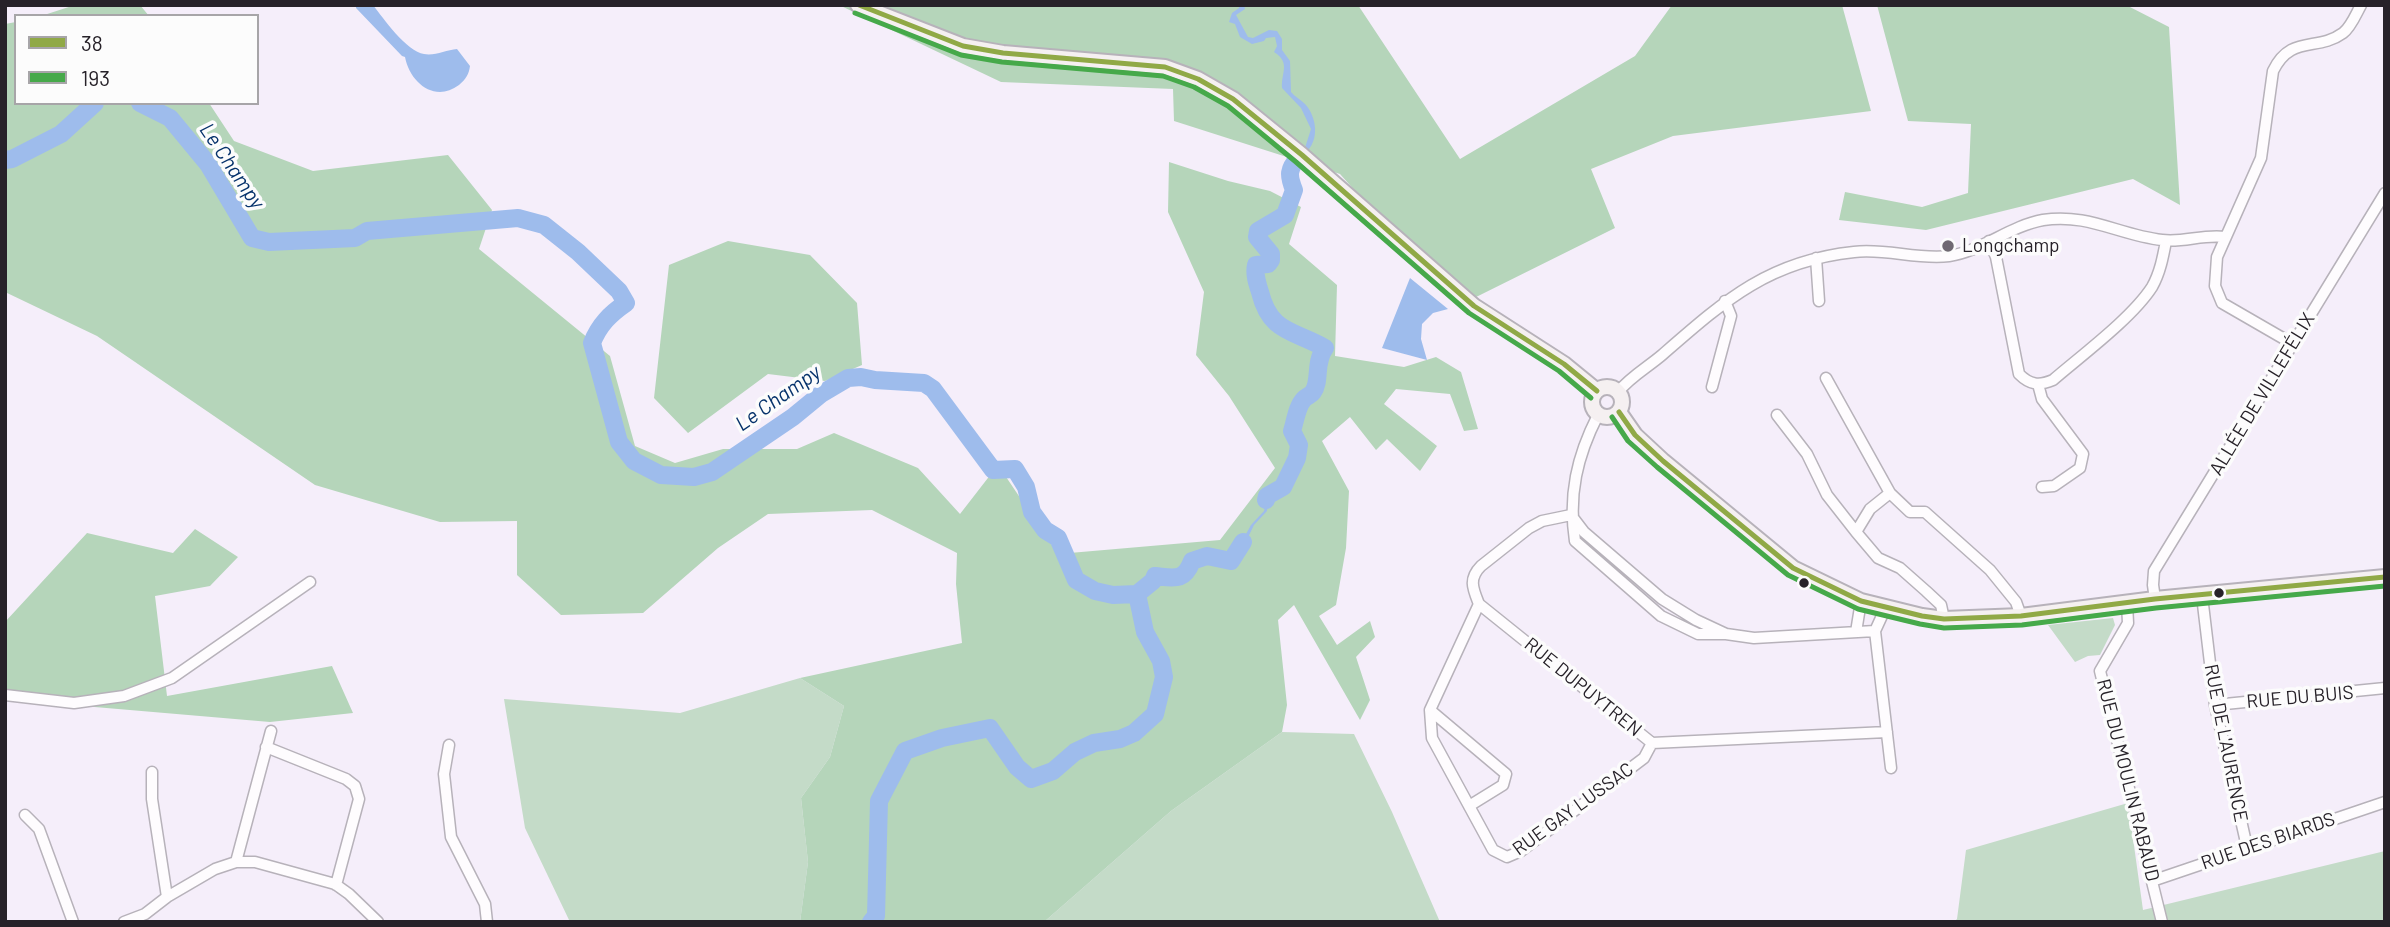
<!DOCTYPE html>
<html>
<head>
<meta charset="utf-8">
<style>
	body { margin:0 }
	#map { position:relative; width:2390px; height:927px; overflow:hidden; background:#f5eefa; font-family:Barlow,sans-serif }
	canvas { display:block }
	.frame { position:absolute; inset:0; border:7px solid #272229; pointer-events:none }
	.legend { position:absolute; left:14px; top:14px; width:245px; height:91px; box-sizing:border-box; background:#fcfcfc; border:2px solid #a7a5a8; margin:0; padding:9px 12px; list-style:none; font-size:21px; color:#272229 }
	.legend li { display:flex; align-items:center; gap:14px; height:35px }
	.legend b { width:35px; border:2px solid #a7a5a8 }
</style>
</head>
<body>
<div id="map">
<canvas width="2390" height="927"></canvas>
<div class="frame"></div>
<ul class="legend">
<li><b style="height:9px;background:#90a946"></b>38</li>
<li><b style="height:9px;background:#46a94a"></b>193</li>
</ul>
</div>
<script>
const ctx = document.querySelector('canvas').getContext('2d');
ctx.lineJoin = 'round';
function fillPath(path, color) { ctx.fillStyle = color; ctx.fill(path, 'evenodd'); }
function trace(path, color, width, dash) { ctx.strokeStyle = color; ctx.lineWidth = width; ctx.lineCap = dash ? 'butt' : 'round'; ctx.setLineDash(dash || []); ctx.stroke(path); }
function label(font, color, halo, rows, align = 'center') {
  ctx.font = font + ' Barlow,sans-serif'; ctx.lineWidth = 7; ctx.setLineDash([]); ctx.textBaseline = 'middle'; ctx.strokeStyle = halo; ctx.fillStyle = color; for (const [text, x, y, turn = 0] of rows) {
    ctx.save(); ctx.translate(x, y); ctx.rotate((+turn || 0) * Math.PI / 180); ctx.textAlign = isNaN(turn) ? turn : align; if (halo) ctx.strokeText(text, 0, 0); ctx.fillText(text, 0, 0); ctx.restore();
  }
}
fillPath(new Path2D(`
	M2113 618 2115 625 2100 655 2088 656 2075 662 2048 625Z
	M800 678 844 706 830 757 801 798 808 862 800 922H570L525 828 504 699 680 713Z
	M1282 732 1354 734 1392 812 1440 922H1044L1171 811Z
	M2128 803 2143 910 2385 851V922H1954L1957 919 1966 850Z`), '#c4dbc8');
fillPath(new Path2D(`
	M75 5H140L149 16H41Z
	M839 5H1358L1460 159 1635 56 1672 5H1842L1871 111 1673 136 1591 169 1615 228 1458 306 1340 174 1174 121 1173 89 1001 82Z
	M1877 5H2126L2169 27 2180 205 2133 179 1926 230 1839 220 1845 192 1922 207 1968 193 1971 124 1908 121Z
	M16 22V103H209L234 141 313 171 448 155 492 210 479 249 610 356 635 446 675 463 723 449H797L834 433 918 468 960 514 998 465 1058 554 1220 540 1275 468 1229 396 1196 355 1204 292 1168 212 1169 162 1228 181 1270 191 1301 207 1289 244 1337 285 1335 356 1404 367 1436 357 1461 372 1478 429 1464 431 1450 394 1396 389 1384 404 1437 446 1420 471 1387 439 1376 450 1350 417 1322 441 1349 491 1346 548 1336 605 1319 616 1337 645 1370 621 1375 637 1356 657 1370 700 1360 720 1294 605 1278 620 1287 705 1282 732 1171 811 1044 922H800L808 862 801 798 830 757 844 706 800 678 962 643 956 584 957 553 872 510 768 514 718 548 643 613 561 615 517 575V521L440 522 315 485 97 336 5 292V24Z
	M728 241 810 255 857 303 862 365 825 381 768 374 688 433 654 398 669 265Z
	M195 529 238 557 210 586 155 596 167 696 332 666 353 713 270 722 83 706 5 691V622L87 533 173 553Z`), '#b5d5ba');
fillPath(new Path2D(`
	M356 5H373C383 18 407 52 424 54 435 56 446 50 457 49L470 66C469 74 466 79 459 85 435 103 410 83 405 57L402 56 356 8Z
	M1239 5H1244L1245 9 1236 15 1248 37 1253 38 1269 30 1277 31 1282 39V50L1290 61 1291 92C1295 97 1300 99 1305 104 1317 117 1320 141 1305 153L1304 151 1311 129 1301 108 1282 88C1281 72 1291 63 1274 52L1277 46 1275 37 1266 38 1264 41 1252 44 1240 37 1235 24 1229 22 1232 13 1239 8Z
	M1295 162 1296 163 1292 174 1297 187 1291 200 1289 218 1266 229 1260 236 1273 249 1276 260C1270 269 1268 269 1259 268L1258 271C1260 282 1261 300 1267 309 1280 331 1325 334 1330 350 1314 357 1321 377 1317 391 1304 403 1295 416 1295 436L1302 443C1300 456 1295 479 1284 488 1280 492 1273 493 1268 497L1267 511 1254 525 1238 558 1230 563 1207 559 1192 565 1193 572 1174 583 1156 578 1152 588 1144 594C1140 626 1170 649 1168 681 1168 686 1165 692 1163 697 1149 750 1112 733 1076 754 1062 762 1053 780 1037 782 1026 784 1021 778 1015 770L1017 766 1031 779 1040 778 1086 746 1120 739 1134 733 1155 714 1164 677 1161 661 1145 632 1137 594 1153 581 1155 576C1175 576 1182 585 1192 561 1206 554 1216 559 1231 561L1251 525 1264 511 1267 496 1283 487 1287 481 1297 458 1299 445C1289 434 1294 415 1301 402 1304 397 1310 396 1314 391 1321 381 1314 363 1325 348 1296 326 1268 336 1259 293 1258 283 1254 274 1256 265L1268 264 1271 260V254L1257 237 1258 231 1285 215 1294 190 1289 177 1291 167Z
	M1410 278 1448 309 1433 313 1422 324 1421 339 1427 360 1382 348Z`), '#9ebcec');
trace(new Path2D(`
	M140 103 170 118 208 164 252 238 269 242 355 238 367 231 518 218 544 225 578 252 619 291 626 303C610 314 599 325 592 343L619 442 634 461 661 475 694 477 712 472 793 417 821 394 848 378 861 377 875 380 924 383 933 389 993 470 1015 469 1026 487 1032 512 1045 530 1058 538 1076 580 1095 591 1113 595 1137 594 1145 632 1161 661 1164 677 1155 714 1134 733 1120 739 1094 743 1075 752 1053 771 1031 779 1017 767 990 728 942 738 905 751 879 801 876 916 871 922
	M5 160 12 159 61 134 95 103
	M1266 500 1267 496 1283 487 1297 458 1299 445 1292 431C1295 422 1297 406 1304 399 1307 396 1311 395 1313 392 1321 381 1314 362 1325 348 1293 330 1270 333 1260 292 1257 283 1254 274 1256 265L1268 264 1271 260V254L1257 237 1258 231 1285 215 1294 190C1288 175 1288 169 1299 157
	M1137 594 1153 581 1155 576C1174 578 1184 582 1192 561L1207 556 1231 561 1243 542`), '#9ebcec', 18);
const minor = new Path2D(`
	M1989 241 1996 257 2019 374C2030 385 2039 386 2053 380 2082 355 2132 318 2152 287 2160 273 2163 257 2166 241
	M1816 258 1819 301
	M2293 344 2222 303 2215 286 2217 257 2261 158 2273 71C2291 34 2317 52 2343 33 2351 27 2356 14 2361 5
	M1826 378 1890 493 1910 512H1925L1990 570 2016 602 2021 616
	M2038 384 2042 399 2083 454 2080 468 2054 486 2042 487
	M1712 387 1731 316 1725 301
	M1618 392C1630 377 1648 367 1662 355 1724 301 1768 261 1854 252 1886 248 1917 260 1949 256 1982 251 2010 226 2043 220 2088 213 2119 235 2162 240 2183 243 2203 234 2225 237
	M1777 415 1807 454 1827 495 1856 532 1878 558 1900 568 1926 591 1941 605 1944 619
	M1571 515 1542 521 1529 528 1481 566C1468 579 1473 589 1479 604L1652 743 1887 732
	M1571 515 1584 532 1662 599 1696 620 1726 634H1698L1661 616 1575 541C1568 495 1577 456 1598 415
	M1856 532 1870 509 1890 493
	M2202 596 2215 705 2247 847
	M2155 599 2153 585 2154 571 2385 193
	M2127 603 2128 623 2100 671 2162 922
	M1479 604 1430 710 1432 738 1493 850 1507 857 1521 851 1644 758 1652 743
	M1886 607 1875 631 1891 768
	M1856 632 1861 601
	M1726 634 1754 638 1875 631
	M5 695 74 703 124 696 172 678 310 582
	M2215 705 2385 688
	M1430 710 1506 774 1503 785 1469 806
	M449 745 444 774 451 837 485 904 487 922
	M266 747 346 779 355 786 359 799 336 885
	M152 772V799L167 897
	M25 815 39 829 73 922
	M236 862 271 731
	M2152 881 2385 802
	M124 922 145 914 167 897 215 869 236 862H255L335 884 349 894 378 922`);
const secondary = new Path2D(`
	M858 5 963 46 1003 53 1165 67 1198 79 1233 99 1302 155 1474 306 1564 364 1597 391
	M1592 402a15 15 0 1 1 30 0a15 15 0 1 1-30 0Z
	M1619 412 1635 435 1663 461 1793 568 1861 601 1922 616 1944 619 2021 616 2155 599 2385 577`);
trace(minor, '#b7b2ba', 13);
trace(secondary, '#b7b2ba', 18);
trace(minor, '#fefcfe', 10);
trace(secondary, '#f5f0f1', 14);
trace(new Path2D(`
	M859 5 963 46 1003 53 1165 67 1198 79 1233 99 1302 155 1474 306 1564 364 1597 391
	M1619 412 1635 435 1663 461 1793 568 1861 601 1922 616 1944 619 2021 616 2155 599 2385 577`), '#90a946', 5);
trace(new Path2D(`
	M855 13 961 55 1002 62 1163 76 1194 87 1228 106 1296 162 1469 313 1559 371 1591 398
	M1612 417 1628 441 1657 467 1788 575 1858 609 1920 624 1944 628 2022 625 2156 608 2385 586`), '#46a94a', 5);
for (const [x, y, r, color] of [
	[1948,246,7,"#6f6972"],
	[1804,583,6,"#272229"],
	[2219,593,6,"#272229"]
]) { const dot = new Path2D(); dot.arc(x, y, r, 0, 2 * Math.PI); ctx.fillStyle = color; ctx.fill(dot); trace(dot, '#fcfcfc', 2.5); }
label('19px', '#272229', '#fcfcfc', [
	["Longchamp",1962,246]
], 'left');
label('19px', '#272229', '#fcfcfc', [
	["ALLÉE DE VILLEFÉLIX",2262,394,-59],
	["RUE DUPUYTREN",1583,687,39],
	["RUE DU BUIS",2300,697,-5],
	["RUE DE L'AURENCE",2226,743,79],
	["RUE DU MOULIN RABAUD",2128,780,76],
	["RUE GAY LUSSAC",1573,809,-36],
	["RUE DES BIARDS",2268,841,-19]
]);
label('italic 21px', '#06326b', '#fcfcfc', [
	["Le Champy",232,166,56],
	["Le Champy",778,398,-35]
]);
</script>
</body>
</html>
